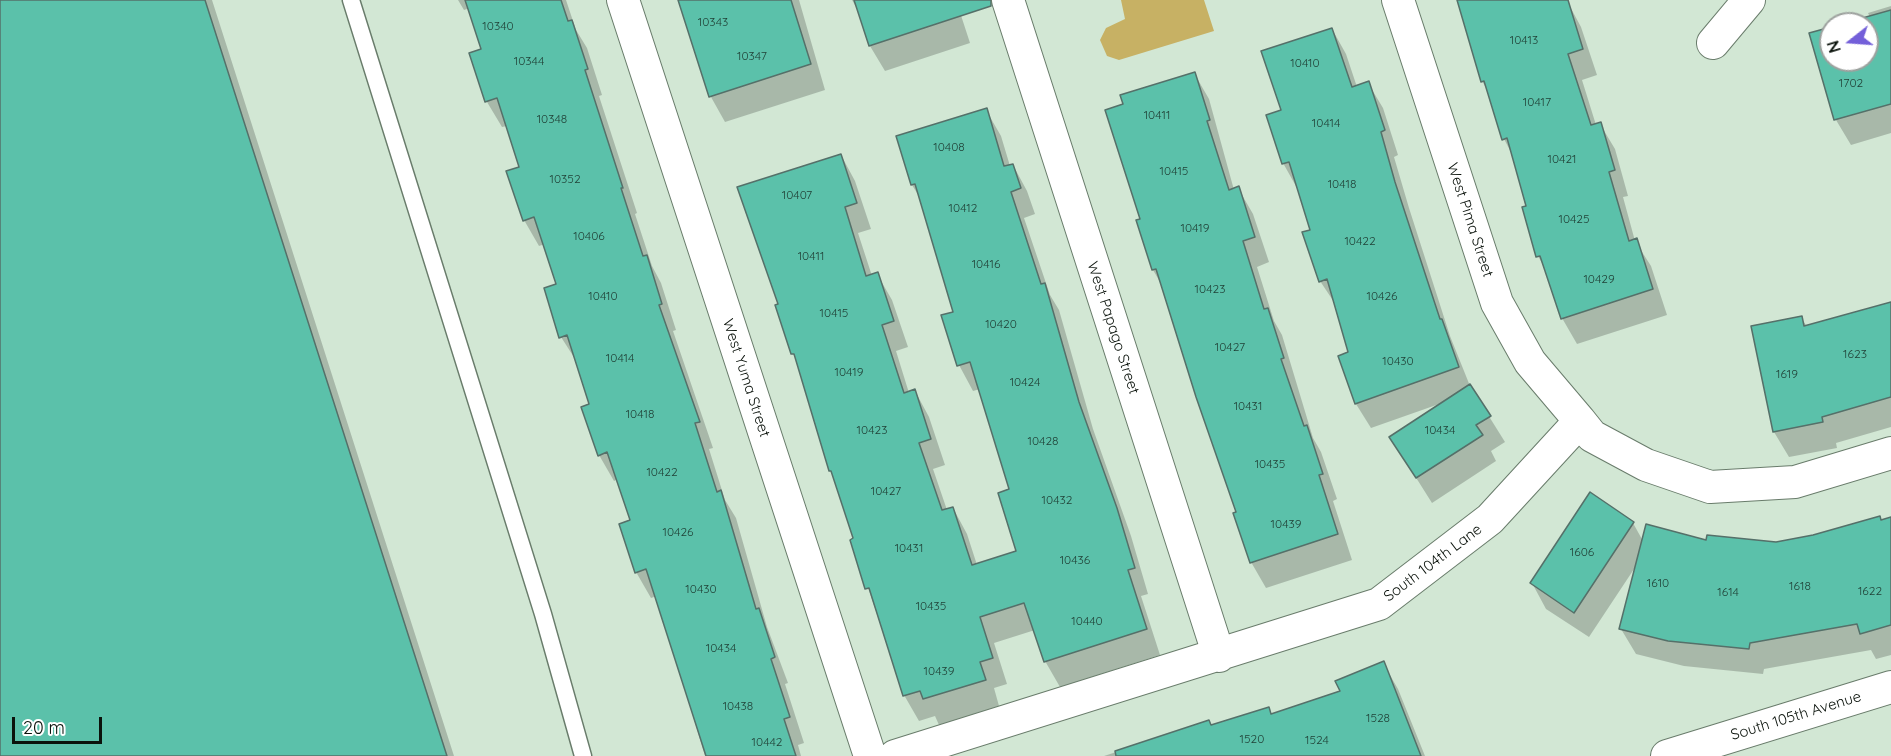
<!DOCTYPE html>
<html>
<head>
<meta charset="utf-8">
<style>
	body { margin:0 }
	#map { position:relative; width:1891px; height:756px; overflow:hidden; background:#d2e7d4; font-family:Quicksand,sans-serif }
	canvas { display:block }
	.north { position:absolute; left:1819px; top:12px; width:60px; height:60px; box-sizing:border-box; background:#fff; border:2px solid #9da19e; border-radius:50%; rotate:253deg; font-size:16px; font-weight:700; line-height:24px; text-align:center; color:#0b130c }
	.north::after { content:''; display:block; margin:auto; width:21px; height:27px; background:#735fd9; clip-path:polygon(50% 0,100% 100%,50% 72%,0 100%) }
	.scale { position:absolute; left:12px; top:717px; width:90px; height:27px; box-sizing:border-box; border:3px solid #0b130c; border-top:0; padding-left:8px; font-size:18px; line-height:21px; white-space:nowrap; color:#0b130c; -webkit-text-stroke:4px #fff; paint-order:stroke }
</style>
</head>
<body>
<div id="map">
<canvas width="1891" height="756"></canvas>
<div class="north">N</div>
<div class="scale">20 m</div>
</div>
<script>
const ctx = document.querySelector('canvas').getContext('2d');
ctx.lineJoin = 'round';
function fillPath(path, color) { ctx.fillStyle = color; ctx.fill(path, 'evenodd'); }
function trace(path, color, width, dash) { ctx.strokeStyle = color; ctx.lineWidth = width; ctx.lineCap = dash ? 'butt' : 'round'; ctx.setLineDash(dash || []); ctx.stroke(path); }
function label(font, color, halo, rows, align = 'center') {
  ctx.font = font + ' Quicksand,sans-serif'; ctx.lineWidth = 6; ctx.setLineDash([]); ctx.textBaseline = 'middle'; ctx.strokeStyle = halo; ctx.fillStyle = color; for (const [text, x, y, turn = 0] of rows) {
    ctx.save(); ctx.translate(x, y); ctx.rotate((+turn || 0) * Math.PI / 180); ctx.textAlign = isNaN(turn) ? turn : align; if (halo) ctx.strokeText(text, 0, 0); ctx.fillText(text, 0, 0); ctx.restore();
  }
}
fillPath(new Path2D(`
	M1121 0H1204L1214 31 1119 60 1107 56 1100 40 1106 28 1125 19Z`), '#c7b164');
fillPath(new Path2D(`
	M0 0H212L454 756H0Z
	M458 0H566L576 30 587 48 602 95 599 96 637 213 635 214 652 266 661 283 676 330 673 331 713 448 709 449 725 500 736 518 767 627 788 683 785 684 804 743 798 745 801 756H705L657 596 651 598 636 572 632 521 618 479 614 481 599 455 591 405 577 362 561 337 558 285 545 244 539 246 524 220 521 168 507 126 502 127 487 102 471 54 483 50 470 8 464 10Z
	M679 0H799L825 90 725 122 711 97Z
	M852 0H956L970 43 885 71 870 46 860 14Z
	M1458 0 1567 1 1581 27 1597 75 1582 80 1596 125 1600 124 1615 149 1628 196 1623 197 1635 241 1651 266 1667 315 1577 344 1562 318 1547 272 1538 256 1513 156 1504 139 1489 93 1482 81Z
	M1891 6V133L1851 145 1836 120 1811 34 1831 28V60H1867V24H1846L1870 17 1868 13Z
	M1332 29 1346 54 1357 87 1368 83 1383 108 1398 155 1394 157 1409 208 1450 336 1470 386 1505 442 1491 451 1496 461 1432 503 1391 438 1442 403 1371 428 1356 404 1340 357 1350 353 1336 305 1320 281 1312 231 1297 188 1283 163V111Z
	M1194 73 1209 99 1234 190 1238 188 1253 214 1269 262 1257 267 1274 321 1282 335 1313 438 1321 452 1337 499 1333 501 1352 560 1266 588 1251 562 1238 513 1163 287 1153 270 1137 221 1142 220Z
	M986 110 1001 136 1010 166 1013 165 1027 191 1035 214 1024 218 1050 295 1059 310 1093 429 1131 536 1148 594 1141 596 1160 655 1060 687 1045 661 1035 630 994 643 1007 684 994 688 999 706 939 725 935 716 919 721 904 695 852 540 855 539 818 422 777 306 780 305 841 155 855 181 871 229 858 233 872 276 877 274 892 300 908 347 896 351 909 393 915 391 929 417 945 465 933 469 947 510 953 508 967 534 977 565 1018 552 1011 490 980 389 973 391 959 365 955 313 922 201 912 185Z
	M1891 302V427L1836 443 1837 448 1789 457 1774 432 1801 317 1807 327Z
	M1891 518V655L1876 659 1871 650 1764 669 1763 674 1684 666 1636 654 1621 629 1636 566 1589 637 1546 609 1532 583 1633 523 1643 541 1776 543Z
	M1383 663 1398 689 1425 756H1104L1208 722 1211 727 1268 709 1272 716 1341 692Z`), '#0003');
const building = new Path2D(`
	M0 0H205L447 756H0Z
	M465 0H561L568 21 572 20 588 69 585 70 623 188H621L643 256 647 255 662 304 659 305 700 422 695 423 717 492 721 490 756 609 759 608 775 657 771 659 790 717 784 719 796 756H706L646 569 635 573 619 524 630 520 607 452 598 456 581 407 589 404 567 335 559 338 544 288 556 284 534 217 523 221 506 171 519 167 497 98 485 102 469 53 481 49Z
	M678 0H791L811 64 709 97Z
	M854 0H991V6L869 46Z
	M1457 0H1568L1583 49 1568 54 1591 125 1601 122 1615 170 1609 172 1629 241 1637 238 1653 289 1561 319 1540 256 1536 257 1522 207 1526 206 1507 138 1502 140 1484 81 1481 82Z
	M1891 10V104L1834 120 1809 33 1831 27V60H1867V24H1841Z
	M1332 28 1352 87 1369 81 1385 130 1381 132 1395 182 1440 319H1442L1459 367 1355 404 1338 356 1348 352 1327 279 1319 282 1302 232 1310 230 1289 162 1282 164 1266 115 1281 110 1261 51Z
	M1195 72 1210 120 1207 121 1229 190 1239 186 1255 237 1243 241 1264 309 1268 308 1284 358 1281 359 1304 426 1307 425 1323 474 1319 475 1338 534 1250 563 1233 513 1236 512 1196 397 1156 269 1152 270 1136 220 1140 219 1105 110 1123 104 1120 95Z
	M987 108 1004 166 1013 164 1021 188 1011 192 1041 284 1045 283 1079 402 1117 508 1135 568 1128 570 1147 629 1044 662 1024 603 980 617 993 658 980 662 986 680 923 699 920 691 903 696 869 588 865 589 850 540 853 538 831 471H829L794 354H791L775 305 778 304 737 187 841 154 857 203 845 207 866 276 878 272 894 321 882 325 904 393 915 389 931 439 919 443 942 510 953 507 972 565 1016 551 998 493 1009 489 970 362 957 366 941 315 953 312 915 184 911 185 896 136Z
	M1891 302V397L1822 417 1823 422 1773 432 1751 326 1802 316 1804 326Z
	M1470 384 1491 416 1476 425 1483 435 1416 478 1389 437Z
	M1590 492 1634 522 1574 613 1530 583Z
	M1880 516 1881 520 1891 517V625L1860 634 1857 624 1750 643 1749 649 1668 641 1619 629 1646 524 1706 540 1707 535 1776 542 1813 535Z
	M1384 661 1421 756H1116L1115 751 1209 720 1211 725 1269 707 1271 714 1340 691 1335 681Z`);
fillPath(building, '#5bc1aa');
trace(building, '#557069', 1.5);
const lane = new Path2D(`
	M351 0 543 614 583 756`);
const street = new Path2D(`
	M623 0 870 756
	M1008 0 1219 656
	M1398 0 1497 303 1530 362 1580 421
	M1713 43 1749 0
	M895 756 1379 604 1490 519 1580 421 1592 436 1646 465 1710 487 1795 482 1891 453
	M1667 756 1891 687`);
trace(lane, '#697c6b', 19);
trace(street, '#697c6b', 34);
trace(lane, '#fff', 16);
trace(street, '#fff', 32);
label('12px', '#1f3e34', null, [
	["10343",713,22],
	["10340",498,26],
	["10413",1524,40],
	["10347",752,56],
	["10344",529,61],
	["10410",1305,63],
	["1702",1851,83],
	["10417",1537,102],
	["10411",1157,115],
	["10348",552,119],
	["10414",1326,123],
	["10408",949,147],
	["10421",1562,159],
	["10415",1174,171],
	["10352",565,179],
	["10418",1342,184],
	["10407",797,195],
	["10412",963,208],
	["10425",1574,219],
	["10419",1195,228],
	["10406",589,236],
	["10422",1360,241],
	["10411",811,256],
	["10416",986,264],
	["10429",1599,279],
	["10423",1210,289],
	["10410",603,296],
	["10426",1382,296],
	["10415",834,313],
	["10420",1001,324],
	["10427",1230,347],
	["1623",1855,354],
	["10414",620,358],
	["10430",1398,361],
	["10419",849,372],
	["1619",1787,374],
	["10424",1025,382],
	["10431",1248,406],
	["10418",640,414],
	["10423",872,430],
	["10434",1440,430],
	["10428",1043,441],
	["10435",1270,464],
	["10422",662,472],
	["10427",886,491],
	["10432",1057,500],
	["10439",1286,524],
	["10426",678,532],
	["10431",909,548],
	["1606",1582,552],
	["10436",1075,560],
	["1610",1658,583],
	["1618",1800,586],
	["10430",701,589],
	["1622",1870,591],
	["1614",1728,592],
	["10435",931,606],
	["10440",1087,621],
	["10434",721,648],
	["10439",939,671],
	["10438",738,706],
	["1528",1378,718],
	["1520",1252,739],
	["1524",1317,740],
	["10442",767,742]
]);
label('15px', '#0b130c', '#fff', [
	["West Pima Street",1470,220,72],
	["West Papago Street",1113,328,72],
	["West Yuma Street",746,378,72],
	["South 104th Lane",1433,563,-37],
	["South 105th Avenue",1796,716,-17]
]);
</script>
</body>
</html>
